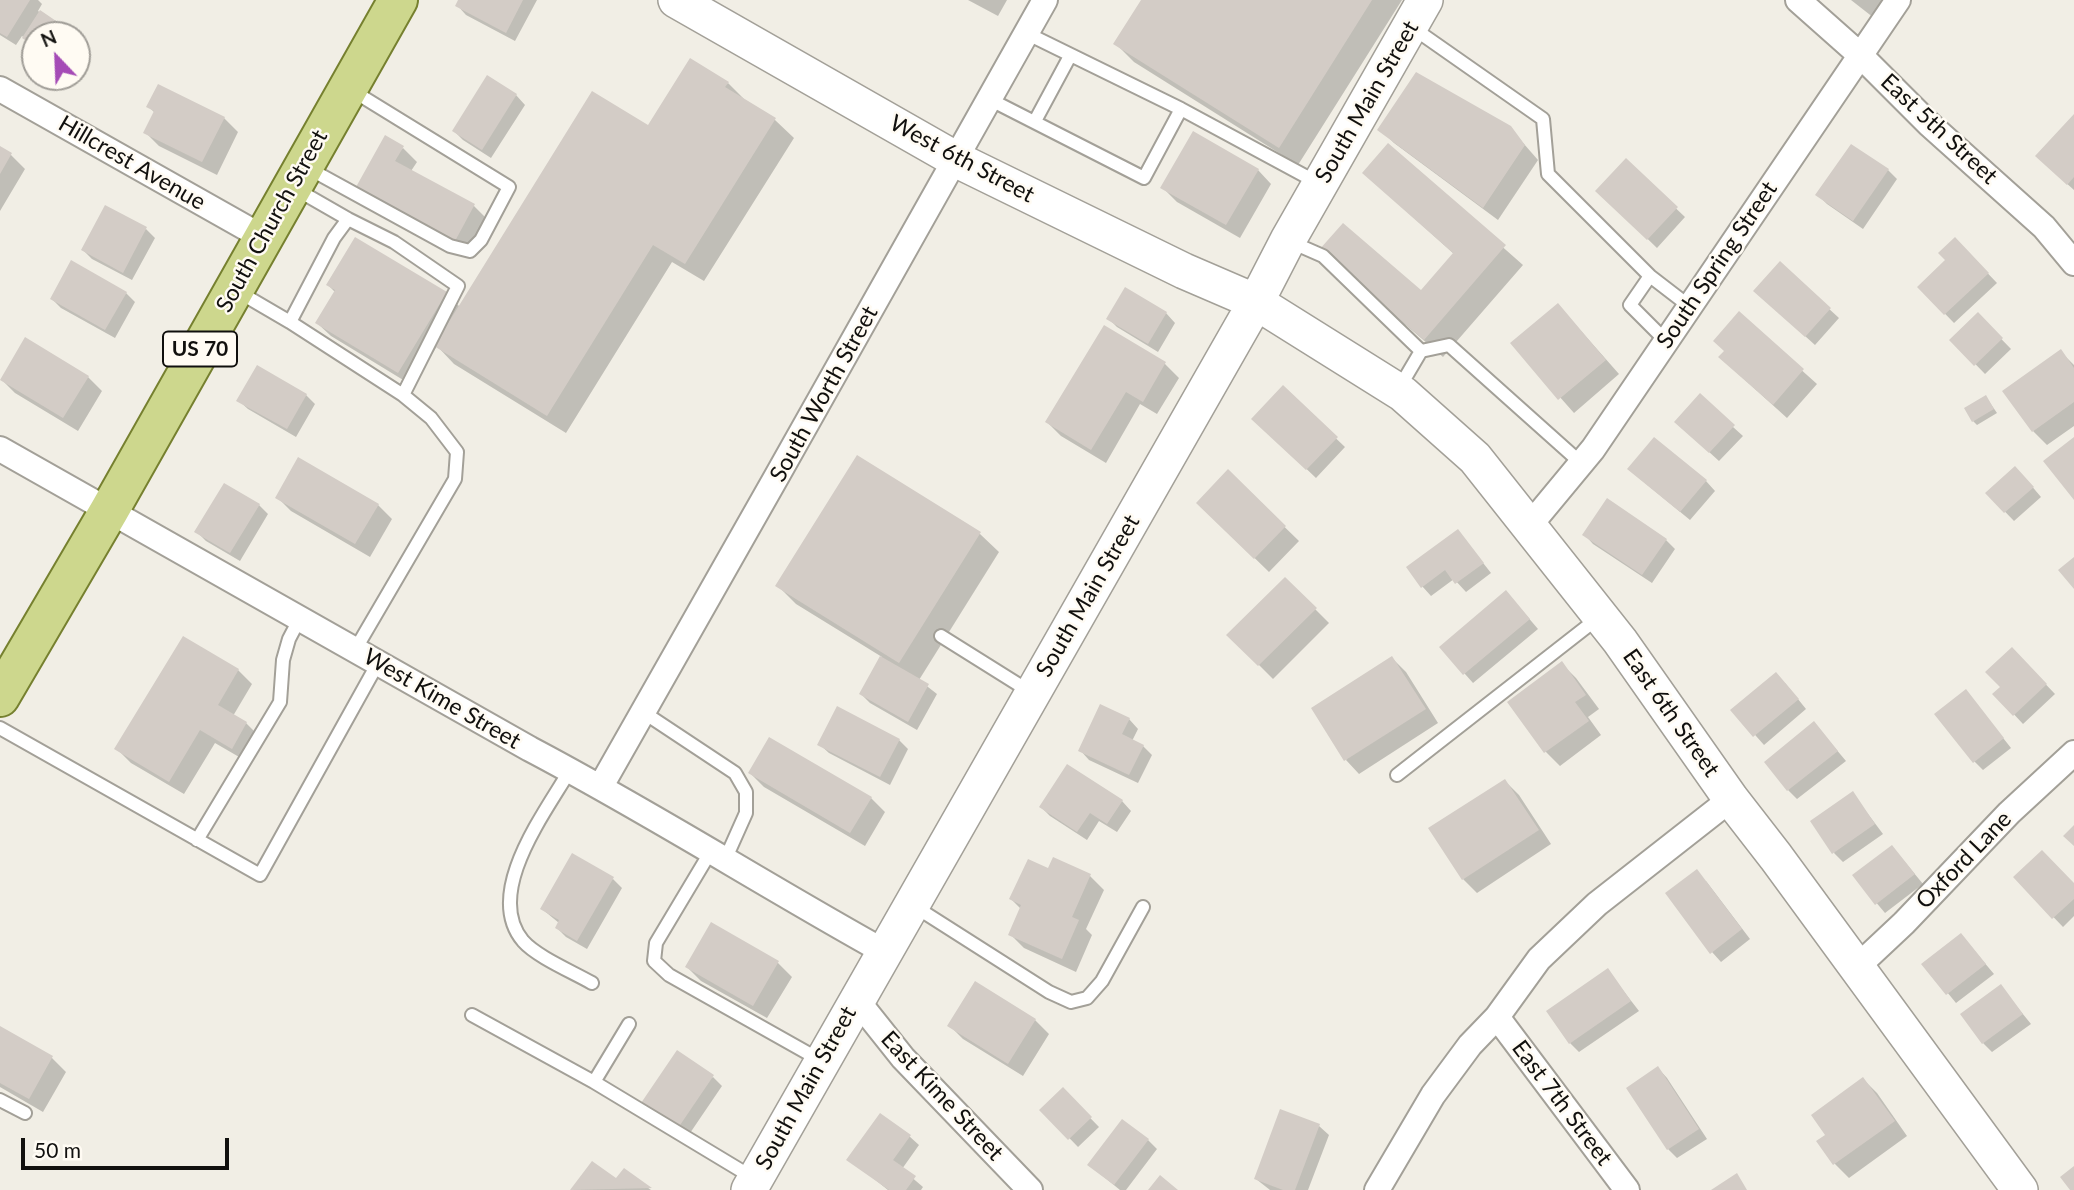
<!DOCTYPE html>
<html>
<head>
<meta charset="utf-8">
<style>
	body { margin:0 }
	#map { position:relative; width:2074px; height:1190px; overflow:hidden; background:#f1eee5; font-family:Lato,sans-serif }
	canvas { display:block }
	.north { position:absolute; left:21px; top:21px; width:70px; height:70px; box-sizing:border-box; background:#fffbf3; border:2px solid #a09d97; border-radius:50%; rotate:337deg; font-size:19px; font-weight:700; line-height:28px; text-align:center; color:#11100e }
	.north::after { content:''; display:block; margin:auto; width:24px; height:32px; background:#a54bb6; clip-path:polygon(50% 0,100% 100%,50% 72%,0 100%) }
	.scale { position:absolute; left:21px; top:1138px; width:208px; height:32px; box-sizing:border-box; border:4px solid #11100e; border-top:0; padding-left:9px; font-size:21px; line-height:24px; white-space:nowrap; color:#11100e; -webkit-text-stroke:5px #fffbf3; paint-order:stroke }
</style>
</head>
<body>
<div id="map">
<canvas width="2074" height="1190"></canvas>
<div class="north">N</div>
<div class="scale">50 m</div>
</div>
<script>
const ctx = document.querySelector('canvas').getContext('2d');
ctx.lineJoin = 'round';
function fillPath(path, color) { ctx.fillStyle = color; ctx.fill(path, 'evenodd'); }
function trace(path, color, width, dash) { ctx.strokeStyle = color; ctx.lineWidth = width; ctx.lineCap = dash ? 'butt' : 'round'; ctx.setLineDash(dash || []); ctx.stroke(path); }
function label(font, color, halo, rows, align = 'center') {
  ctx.font = font + ' Lato,sans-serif'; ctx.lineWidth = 5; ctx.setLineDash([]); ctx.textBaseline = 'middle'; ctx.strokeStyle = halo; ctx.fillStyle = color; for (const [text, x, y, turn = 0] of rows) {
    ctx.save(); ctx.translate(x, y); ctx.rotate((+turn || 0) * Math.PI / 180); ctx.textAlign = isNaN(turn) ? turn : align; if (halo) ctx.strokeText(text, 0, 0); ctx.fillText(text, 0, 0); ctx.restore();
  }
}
fillPath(new Path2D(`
	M0 0H38L42 4 38 11 62 28 57 35H35V47L22 36 16 45 0 35Z
	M460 0H537L515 41 466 15 457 5Z
	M968 0H1007L998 16Z
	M1143 0H1402L1298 165 1134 62 1116 44Z
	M1851 0H1886L1874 18Z
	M728 83 746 101 775 120 794 138 704 281 672 262 566 433 454 364 437 346 413 386 331 336 317 323 335 292 328 285 446 293 460 307 648 128Z
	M516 95 525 105 491 158 463 140 454 131Z
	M148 106 224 118 238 132 217 175 159 146 145 132 155 113Z
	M2074 116V190L2046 165Z
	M1510 128 1538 160 1498 220 1394 143 1380 129Z
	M1388 146 1523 265 1443 357 1340 268 1421 292 1454 254 1364 173Z
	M0 148 11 155 25 169 0 211Z
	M403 148 417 162 411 171 474 206 488 220 469 253 372 201 358 187Z
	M1626 161 1685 217 1657 248 1598 191Z
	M1258 170 1271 184 1240 238 1177 202 1163 188Z
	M1888 170 1897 179 1863 229 1827 204 1818 195Z
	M146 229 155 238 132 280 92 259 83 250Z
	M1955 239 1997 283 1954 323 1919 287 1947 261Z
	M1780 264 1839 318 1815 345 1765 300Z
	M126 293 135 302 115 338 61 308 52 299Z
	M1558 305 1619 374 1574 413 1512 343Z
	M1166 313 1175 323 1158 352 1117 327 1108 318Z
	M1739 314 1817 384 1787 418 1735 371 1726 351Z
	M1978 315 2011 349 1985 374 1952 340Z
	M1105 327 1165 364 1179 378 1157 414 1140 404 1106 463 1061 436 1047 422Z
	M2060 351 2074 365V426L2047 445 2033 431Z
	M88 377 102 391 78 431 15 393 1 379Z
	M1283 388 1345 447 1316 478 1254 419Z
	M306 395 315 404 296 437 248 409 238 400Z
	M1986 397 1997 413 1977 425 1973 421Z
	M1733 427 1743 436 1719 461 1686 431Z
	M858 458 980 534 999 552 919 680 937 694 917 730 870 703 861 694 882 657 796 604 777 585Z
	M1228 472 1299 541 1269 572 1198 503Z
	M2024 477 2041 497 2014 521 1987 493Z
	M1639 478 1706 481 1715 491 1690 520Z
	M277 497 378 505 392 519 370 557 291 511Z
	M259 505 268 514 240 561 206 541 197 532Z
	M1458 531 1491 573 1466 592 1454 579 1431 596 1422 586Z
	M1584 534 1666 540 1675 549 1652 583 1593 544Z
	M1285 579 1329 623 1273 679 1229 635Z
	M1515 602 1538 629 1473 683 1441 647Z
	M2012 649 2055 694 2023 724 1995 694 2002 687Z
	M1392 658 1406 672 1438 723 1359 774 1346 760Z
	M1562 664 1576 678 1599 709 1588 717 1601 735 1560 766 1546 752 1509 702Z
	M238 670 252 684 233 716 246 723 260 737 246 761 215 743 184 794 131 763 117 749Z
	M1785 683 1806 709 1764 745 1733 710Z
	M1974 701 2011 748 1983 770 1974 761Z
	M1129 719 1138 729 1132 741 1143 746 1152 755 1138 783 1089 760 1080 750Z
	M1814 723 1846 761 1797 799 1788 790Z
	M899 740 908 749 890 785 829 753 819 744Z
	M750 773 871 798 885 812 865 846 764 787Z
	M1505 781 1519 795 1551 844 1477 893 1463 879Z
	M1853 794 1883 834 1843 862 1834 853Z
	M1122 801 1131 811 1117 832 1099 821 1087 840 1050 816 1041 807Z
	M1900 856 1923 884 1885 913 1854 876Z
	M1049 870 1090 876 1104 890 1086 929 1092 935 1076 972 1024 948 1010 934 1021 909 1011 899Z
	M2015 877 2074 885V916L2063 927Z
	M613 879 622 888 587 949 566 937 557 928 559 923 542 909Z
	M1706 881 1750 939 1721 962 1712 952Z
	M1961 935 1994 974 1956 1003 1924 964Z
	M778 963 792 977 767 1018 701 981 687 967Z
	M1608 971 1639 1011 1579 1052 1570 1043Z
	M2001 987 2031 1024 1992 1052 1983 1043Z
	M1035 1020 1049 1034 1023 1076 963 1039 949 1025Z
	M0 1028 52 1058 66 1072 43 1112 0 1087Z
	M1658 1068 1667 1078 1707 1139 1677 1158 1668 1149Z
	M713 1077 722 1086 686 1139 650 1115Z
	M1863 1079 1877 1093 1907 1136 1849 1178 1835 1164 1819 1141 1827 1135Z
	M1063 1090 1099 1127 1078 1147 1042 1110Z
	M1319 1126 1329 1135 1308 1190H1270L1256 1179Z
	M909 1136 919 1145 902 1169 923 1187 921 1190H888L849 1159Z
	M1148 1140 1157 1149 1126 1190H1120L1089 1165Z
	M592 1163 616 1181 624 1170 651 1190H573Z`), '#0003');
fillPath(new Path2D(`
	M0 0H30L7 37 0 33Z
	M458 0H523L506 33 455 6Z
	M1141 0H1372L1279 148 1113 44Z
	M40 10 59 23 51 35H35V47L22 38Z
	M690 58 729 82 725 87 776 118 685 264 653 245 547 416 434 346 592 91 648 125Z
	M1416 72 1511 126 1525 145 1483 208 1377 130Z
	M487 75 517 94 482 150 452 131Z
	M158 84 225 117 202 162 143 133 154 111 146 107Z
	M2074 114V177L2067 185 2035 156Z
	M1193 131 1259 169 1226 225 1160 188Z
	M385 135 404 146 395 161 475 204 455 241 356 187Z
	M1388 143 1506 245 1424 340 1319 250 1343 223 1421 290 1453 253 1362 173Z
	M1851 144 1889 169 1853 221 1815 195Z
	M0 146 12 153 0 174Z
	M1626 158 1678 207 1647 240 1595 191Z
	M105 205 147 227 123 273 81 250Z
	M355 237 447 292 398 373 315 323 335 290 326 285Z
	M1955 237 1989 273 1944 315 1917 287 1945 260 1938 253Z
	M71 260 127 292 105 330 50 299Z
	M1780 261 1831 308 1805 337 1753 291Z
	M1125 287 1167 312 1148 344 1106 319Z
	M1558 303 1606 360 1558 400 1510 343Z
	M1739 311 1804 369 1773 405 1718 357 1724 351 1713 341Z
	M1978 312 2003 338 1974 366 1949 340Z
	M1104 325 1166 362 1143 402 1126 392 1091 450 1045 422Z
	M25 337 89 376 63 418 0 380Z
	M2061 349 2074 368V402L2032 432 2002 391Z
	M257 365 307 394 287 429 236 401Z
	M1283 385 1338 437 1306 470 1251 419Z
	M1700 393 1735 425 1709 453 1674 422Z
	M1986 395 1994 409 1972 422 1964 408Z
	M1654 437 1707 480 1680 512 1627 469Z
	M2074 437V500L2043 461Z
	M857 455 981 532 899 663 775 586Z
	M298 457 379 504 355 544 275 498Z
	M2015 466 2034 487 2004 513 1985 493Z
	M1228 469 1286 526 1254 559 1196 503Z
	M224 483 260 504 230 553 194 532Z
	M1607 498 1667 539 1642 575 1582 535Z
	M1458 529 1484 563 1455 584 1445 570 1421 588 1406 567Z
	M2074 557V589L2058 570Z
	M1285 577 1317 608 1258 666 1226 635Z
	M1506 590 1530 619 1463 675 1439 647Z
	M183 636 239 669 218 705 247 722 232 749 200 730 169 782 114 749Z
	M2012 647 2047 684 2013 716 1992 694 2000 687 1985 672Z
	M880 656 929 684 908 722 859 694Z
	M1392 656 1426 709 1344 761 1311 708Z
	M1562 661 1586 695 1575 702 1589 721 1544 753 1507 702Z
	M1776 672 1799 699 1753 737 1730 710Z
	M1966 689 2004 738 1973 763 1934 714Z
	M1100 704 1130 718 1122 734 1144 745 1129 775 1078 751Z
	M837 706 900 739 880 777 817 745Z
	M1814 721 1838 751 1787 791 1764 762Z
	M769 737 872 797 850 833 748 773Z
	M1067 764 1123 800 1107 824 1090 813 1077 832 1039 807Z
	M1505 779 1539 830 1462 880 1428 828Z
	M1853 791 1875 824 1832 854 1810 821Z
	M2074 825V846L2063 836Z
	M1892 845 1915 874 1875 905 1852 875Z
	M2042 850 2074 883V899L2052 919 2013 877Z
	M572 853 614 877 577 941 555 928 559 920 540 909Z
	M1053 857 1091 874 1072 917 1079 920 1062 959 1008 935 1021 905 1009 899 1028 859 1048 868Z
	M1697 869 1742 929 1710 954 1665 893Z
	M711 922 779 961 753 1006 685 967Z
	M1961 933 1986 964 1946 995 1921 964Z
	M1608 968 1631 1001 1569 1044 1546 1011Z
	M975 981 1036 1019 1008 1064 947 1026Z
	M2001 984 2023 1014 1982 1044 1960 1014Z
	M0 1026 53 1056 29 1099 0 1083Z
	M677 1050 714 1075 676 1131 639 1106Z
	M1658 1066 1699 1129 1667 1150 1626 1088Z
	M1863 1077 1895 1121 1833 1165 1816 1141 1825 1135 1811 1115Z
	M1063 1087 1092 1117 1068 1140 1039 1110Z
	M1280 1109 1320 1124 1295 1190H1283L1254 1179Z
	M880 1113 911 1135 893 1160 916 1176 906 1190H889L846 1160Z
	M1122 1119 1149 1139 1114 1185 1087 1165Z
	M592 1161 616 1178 624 1168 652 1188 570 1190Z
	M2074 1166V1190H2070L2060 1177Z
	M1737 1173 1747 1190H1711Z
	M1160 1175 1178 1190H1148Z`), '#d3ccc6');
const lane = new Path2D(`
	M1413 28 1543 119 1548 174 1650 276 1689 306
	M989 99 1144 178 1181 109 1026 33
	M1181 109 1320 184
	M1035 121 1070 56
	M306 167 450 246 470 251 481 240 509 187 353 91
	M294 188 348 219
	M1291 242 1323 256 1421 351 1398 390
	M1650 276 1630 305 1666 341
	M237 291 290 322 403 395 458 286 394 242 348 219 334 238 290 322
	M1421 351 1449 345 1581 463
	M941 636 1032 693
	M355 650 455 479 457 452 431 418 403 395
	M643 712 735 773 746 792V813L725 860
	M0 728 260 875 378 663
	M570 770C545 813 483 893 523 941 537 957 573 972 592 983
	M1397 775 1598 618
	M197 840 280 702 283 660 289 639 300 618
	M711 851 656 943 654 961 669 975 820 1060
	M914 906 1049 992 1071 1002 1087 998 1102 981 1143 907
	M472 1015 594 1082 755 1179
	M594 1082 629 1024
	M0 1100 25 1113`);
const street = new Path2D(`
	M1798 0 1860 55 1929 124 2044 227 2074 263
	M0 89 264 238
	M0 449 530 749C650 812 764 885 883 951
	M1530 525 1593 449 1898 0
	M601 786C751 525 896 262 1045 0
	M1856 968 1904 923 2009 813 2074 753
	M856 999 903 1058 1030 1190
	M1497 1017 1627 1190
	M1377 1190 1433 1095 1470 1045 1497 1017 1539 959 1597 904 1731 799`);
const secondary = new Path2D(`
	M676 0 955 159 1184 271 1256 302 1403 394 1475 458 1620 641 1731 799 1776 857 2020 1190
	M749 1190 1256 302 1288 240 1425 0`);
const primary = new Path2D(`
	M0 697 109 511 398 0`);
trace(lane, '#a3a098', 16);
trace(street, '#a3a098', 28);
trace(secondary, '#a3a098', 38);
trace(primary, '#76802f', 42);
trace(lane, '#fff', 12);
trace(street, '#fff', 24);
trace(secondary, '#fff', 35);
trace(primary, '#cdd78d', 38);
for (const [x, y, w] of [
	[200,349,74]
]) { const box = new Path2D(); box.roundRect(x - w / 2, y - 17.5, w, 35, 5); ctx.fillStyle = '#fffbf3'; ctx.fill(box); trace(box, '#11100e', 2); }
label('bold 21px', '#11100e', null, [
	["US 70",200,349]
]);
label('23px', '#11100e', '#fffbf3', [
	["South Main Street",1367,102,-60],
	["East 5th Street",1939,129,43],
	["West 6th Street",962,159,28],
	["Hillcrest Avenue",132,163,30],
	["South Church Street",272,221,-61],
	["South Spring Street",1717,265,-56],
	["South Worth Street",824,394,-61],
	["South Main Street",1088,596,-60],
	["West Kime Street",442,699,30],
	["East 6th Street",1671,713,55],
	["Oxford Lane",1964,860,-46],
	["South Main Street",806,1088,-61],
	["East Kime Street",942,1096,47],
	["East 7th Street",1562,1103,53]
]);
</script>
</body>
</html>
